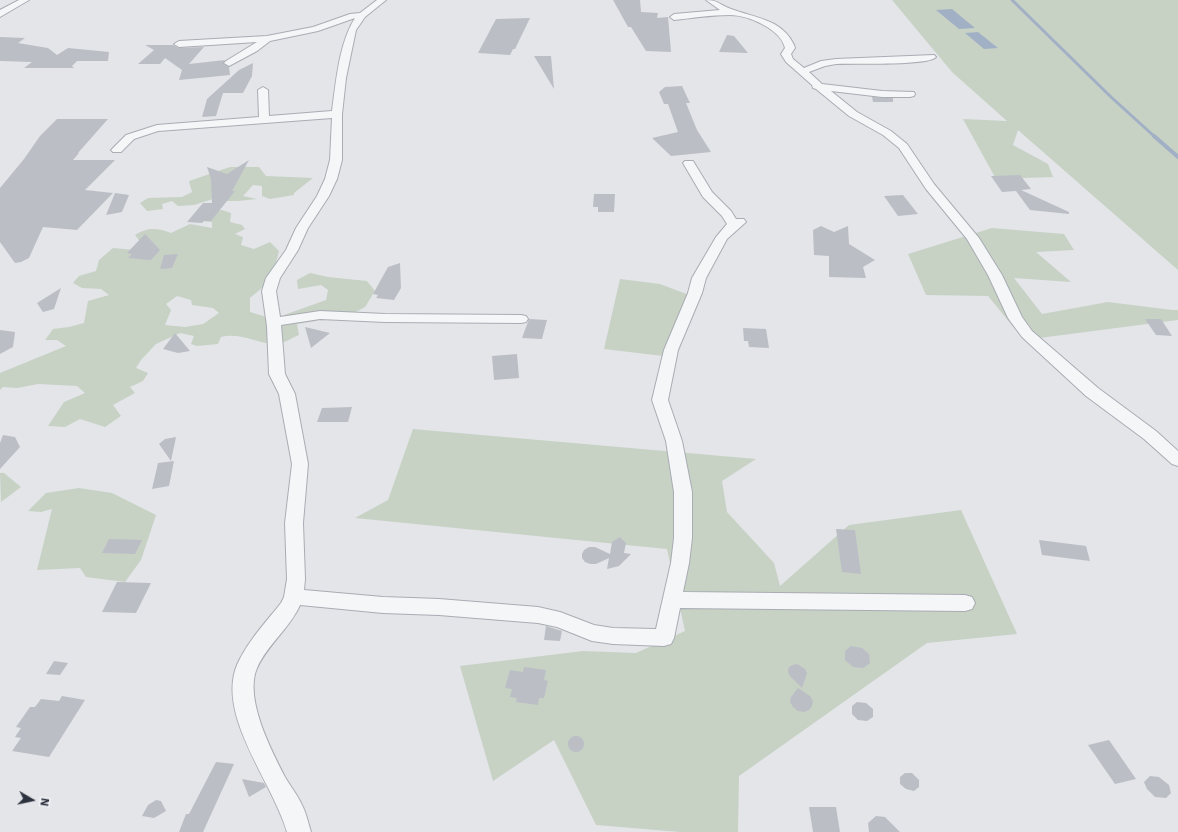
<!DOCTYPE html>
<html>
<head>
<meta charset="utf-8">
<style>
	body { margin:0 }
	#map { position:relative; width:1178px; height:832px; overflow:hidden; background:#e3e5e9; font-family:"Work Sans",sans-serif }
	canvas { display:block }
	.north { position:absolute; left:12px; top:780px; width:40px; height:40px; -webkit-text-stroke:3px #f2f4f7; paint-order:stroke; rotate:99deg; font-size:11px; font-weight:700; line-height:16px; text-align:center; color:#2d323f }
	.north::after { content:''; display:block; margin:auto; width:14px; height:18px; background:#2d323f; clip-path:polygon(50% 0,100% 100%,50% 72%,0 100%) }
</style>
</head>
<body>
<div id="map">
<canvas width="1178" height="832"></canvas>
<div class="north">N</div>
</div>
<script>
const ctx = document.querySelector('canvas').getContext('2d');
ctx.lineJoin = 'round';
function fillPath(path, color) { ctx.fillStyle = color; ctx.fill(path, 'evenodd'); }
function trace(path, color, width, dash) { ctx.strokeStyle = color; ctx.lineWidth = width; ctx.lineCap = dash ? 'butt' : 'round'; ctx.setLineDash(dash || []); ctx.stroke(path); }
fillPath(new Path2D(`
	M892 0H1178V270L1018 130 1013 145 1048 164 1053 177 996 179 963 119 1007 121 952 72Z
	M230 167H259L266 176 313 178 294 193V195L270 199 262 196V186L253 185 243 196 257 199 238 201H217L213 199 194 205 178 206 172 201 162 204 163 209 147 211 140 203 148 198 182 197 192 192 189 181Z
	M222 210 231 213 230 222 242 225 245 229 235 234 243 237 241 245 254 249 270 242 279 251C272 279 272 280 250 298V312L273 319 326 300 328 290 321 285 298 289 297 280 310 273 328 277 367 281 375 291 365 307 352 314 332 312 316 321 297 324 299 335C293 337 285 343 278 344 258 345 242 332 221 337L218 344 197 346 191 344 194 336 180 333 156 344 141 360 136 368 148 373 143 381 130 387 135 393 113 405 121 416 105 427 80 419 65 427 48 426 64 402 85 393 77 386 38 384 17 388 3 387 0 390V373L66 346 57 340H45L53 329 69 327 84 323 88 301 109 295 101 289 82 288 73 283 79 276 96 271 99 260 113 248 135 250 141 243 135 235C148 227 157 228 171 233L190 224 212 228V222L199 221 206 211ZM177 296 191 300 192 305 213 308 219 313 203 324 185 327 165 325 171 310 166 304Z
	M992 228 1064 234 1074 250 1036 252 1071 282 1014 278 1042 314 1108 302 1172 310H1178V320L1024 340 988 296 926 295 908 254Z
	M620 279 660 284 689 295 663 356 604 349Z
	M413 429 756 459 722 481 727 512 774 563 780 586 849 525 961 510 1017 634 927 643 739 776 738 832H680L596 825 554 740 493 781 460 666 583 651 636 653 685 631 667 549 355 518 388 500Z
	M0 473H4L21 487 1 502Z
	M79 488 112 493 156 515 141 560 125 582 86 577 80 568 37 570 52 509 41 512 28 511 46 493Z`), '#c7d2c5');
fillPath(new Path2D(`
	M952 9 975 28 959 29 936 10Z
	M978 32 998 48 984 49 965 33Z`), '#a2b0c5');
trace(new Path2D(`
	M1012 0 1111 97 1155 137`), '#a2b0c5', 3);
trace(new Path2D(`
	M1154 136 1178 157`), '#a2b0c5', 4);
fillPath(new Path2D(`
	M613 0H640L641 12 658 13 657 18 668 17 671 52 646 51 631 27H628Z
	M530 18 515 49H513L510 55 478 53 496 19Z
	M727 35 734 36 748 53 719 52Z
	M0 37 25 38 18 43 48 48 57 55 68 48 109 52 108 61H77L72 66 74 68H24L32 62 0 61Z
	M145 45H173L179 48 204 47 189 64 225 60 223 63 229 67 230 75 179 80 182 70 165 58 160 64H138L154 50Z
	M534 56H551L554 89Z
	M253 63 252 76 243 93H223L216 116 202 117 207 99 239 70Z
	M682 86 690 103H686L697 130 711 152 671 156 652 138 678 132 668 104H664L659 92 665 87Z
	M872 97 893 98V102H873Z
	M57 119H108L78 153H79L73 160H115L85 190 113 193 77 230 43 227 29 258 21 262 15 263 0 242V188L24 159 40 136Z
	M249 160 232 191H235L211 221H204L202 223 187 222 203 203H212L211 179 207 167 227 174Z
	M1020 175 1031 189 1021 190 1069 212V214L1030 210 1016 191 1002 192 991 176Z
	M115 193 129 195 122 212 106 215Z
	M594 194H615L614 212H598V207H593Z
	M903 195 918 214 898 216 884 196Z
	M821 226 834 232 848 226 849 244 875 260 863 267 866 278 829 277V256L814 255 813 230Z
	M145 234 160 250 151 260 128 258 132 254 127 253Z
	M178 254 172 268 160 269 164 255Z
	M400 263 401 288 394 300 376 298 378 295 373 294 388 267Z
	M61 288 54 309 43 312 37 303Z
	M529 319 547 320 542 339 522 338Z
	M1145 319H1161L1172 336 1156 335Z
	M305 327 330 333 311 348Z
	M743 328 766 329 769 348 749 347 748 341H744Z
	M0 330 15 332 13 347 0 354Z
	M175 333 190 351 178 353 163 349Z
	M517 354 519 378 494 380 492 356Z
	M352 407 348 422H317L322 408Z
	M3 435 15 437 20 447 0 469V443Z
	M176 437 171 461 159 444 165 439Z
	M174 461 169 486 152 489 158 463Z
	M836 529 855 530 861 574 842 572Z
	M620 537 626 543 624 553 631 554 619 566 607 569 609 558 596 564H590L585 562 582 558V554L584 550 589 547H595L610 554 612 542Z
	M109 539 142 540 135 554 102 553Z
	M1039 540 1086 546 1090 561 1042 555Z
	M117 582 151 583 136 613 102 612Z
	M546 626 562 631 560 641 544 640Z
	M851 646 862 648 869 654 870 663 863 668 853 667 845 660V651Z
	M54 661 68 663 60 675 46 674Z
	M797 664 805 669 807 673 802 688 789 675 788 671 789 667 793 665Z
	M524 667 546 670 544 680 548 681 544 698H539L538 705 516 702 517 698 510 697 512 689 505 688 510 670 523 672Z
	M798 688 810 696 813 701 812 706 809 710 804 712 798 711 793 707 790 702 791 697Z
	M62 696 85 700 49 757 12 751 21 738 15 737 21 728 16 727 30 707H35L41 699 59 701Z
	M857 702 866 703 873 709V717L867 721 858 720 852 714V706Z
	M568 744a8 8 0 1 1 16 0a8 8 0 1 1-16 0Z
	M1109 740 1136 779 1115 784 1088 745Z
	M216 762 234 764 203 832H179L186 814H189Z
	M905 773H912L919 780V787L914 791 906 789 900 784V777Z
	M1150 776 1159 777 1169 785 1171 793 1166 798 1155 797 1147 789 1144 782Z
	M242 779 264 783 266 787 249 797Z
	M156 800 161 801 166 811 154 818 142 816 148 805Z
	M809 807H836L840 832H813Z
	M876 816 885 817 900 832H869L868 823Z`), '#bbbec5');
const street = new Path2D(`
	M19 0H29L0 17V10Z
	M377 0H386L365 17 356 30 346 78 342 114V160L337 179 329 196 308 228 298 250 280 278 276 291 280 317 320 311 385 314 521 315 526 316 528 319 526 322 521 323 385 322 320 319 281 325 285 374 295 394 308 464 303 523 305 579 304 590 383 597 439 599 538 607 560 612 594 625 613 628 656 629 671 563 674 538V492L666 441 652 400 664 350 688 293 692 278 716 237 727 224 722 216 703 197 683 163 685 161H693L712 192 731 211 736 219H744L746 222 727 239 706 278 702 293 678 350 668 400 682 441 692 492V538L689 563 683 592 965 595 972 597 975 603 972 609 965 611 680 608 674 638 671 644 664 646 613 644 592 641 557 627 538 623 439 615 383 613 300 605C290 628 267 645 257 668 244 698 271 750 285 777 290 786 297 794 301 803 306 812 308 822 311 832H287C274 784 216 716 237 665 247 642 266 622 281 603L284 597 287 579 285 523 292 464 279 394 269 374 267 326 262 291 266 278 286 250 296 228 317 196 325 179 330 160 332 118 158 131 134 139 121 152H113L111 150 126 135 157 125 259 117 258 90 263 87 268 90 269 116 332 111C336 82 339 43 355 18L318 31 270 41 257 51 229 66 224 63 226 61 257 42 179 47 174 44 179 41 267 36 313 27 350 14 360 13Z
	M706 0C718 0 720 5 731 9 755 18 782 19 794 45L795 48 791 54 793 59 804 68 821 61 836 59 934 55 936 57C928 66 853 63 836 64L825 66 809 72 822 84 882 91 914 92 915 94 914 96 910 97H882L831 91 857 112 891 131 907 144 934 184 979 238 1002 275 1022 317 1032 331 1098 388 1156 431 1178 451V466L1172 464 1144 439 1086 396 1022 337 1008 318 988 275 967 239 926 189 899 148 883 135 849 116 816 89 813 88 812 85 786 62 781 54 785 48C781 29 748 15 730 15 711 15 692 18 674 20L670 17 674 14 720 10Z`);
trace(street, '#a9acb3', 2);
fillPath(street, '#f5f6f8');
</script>
</body>
</html>
